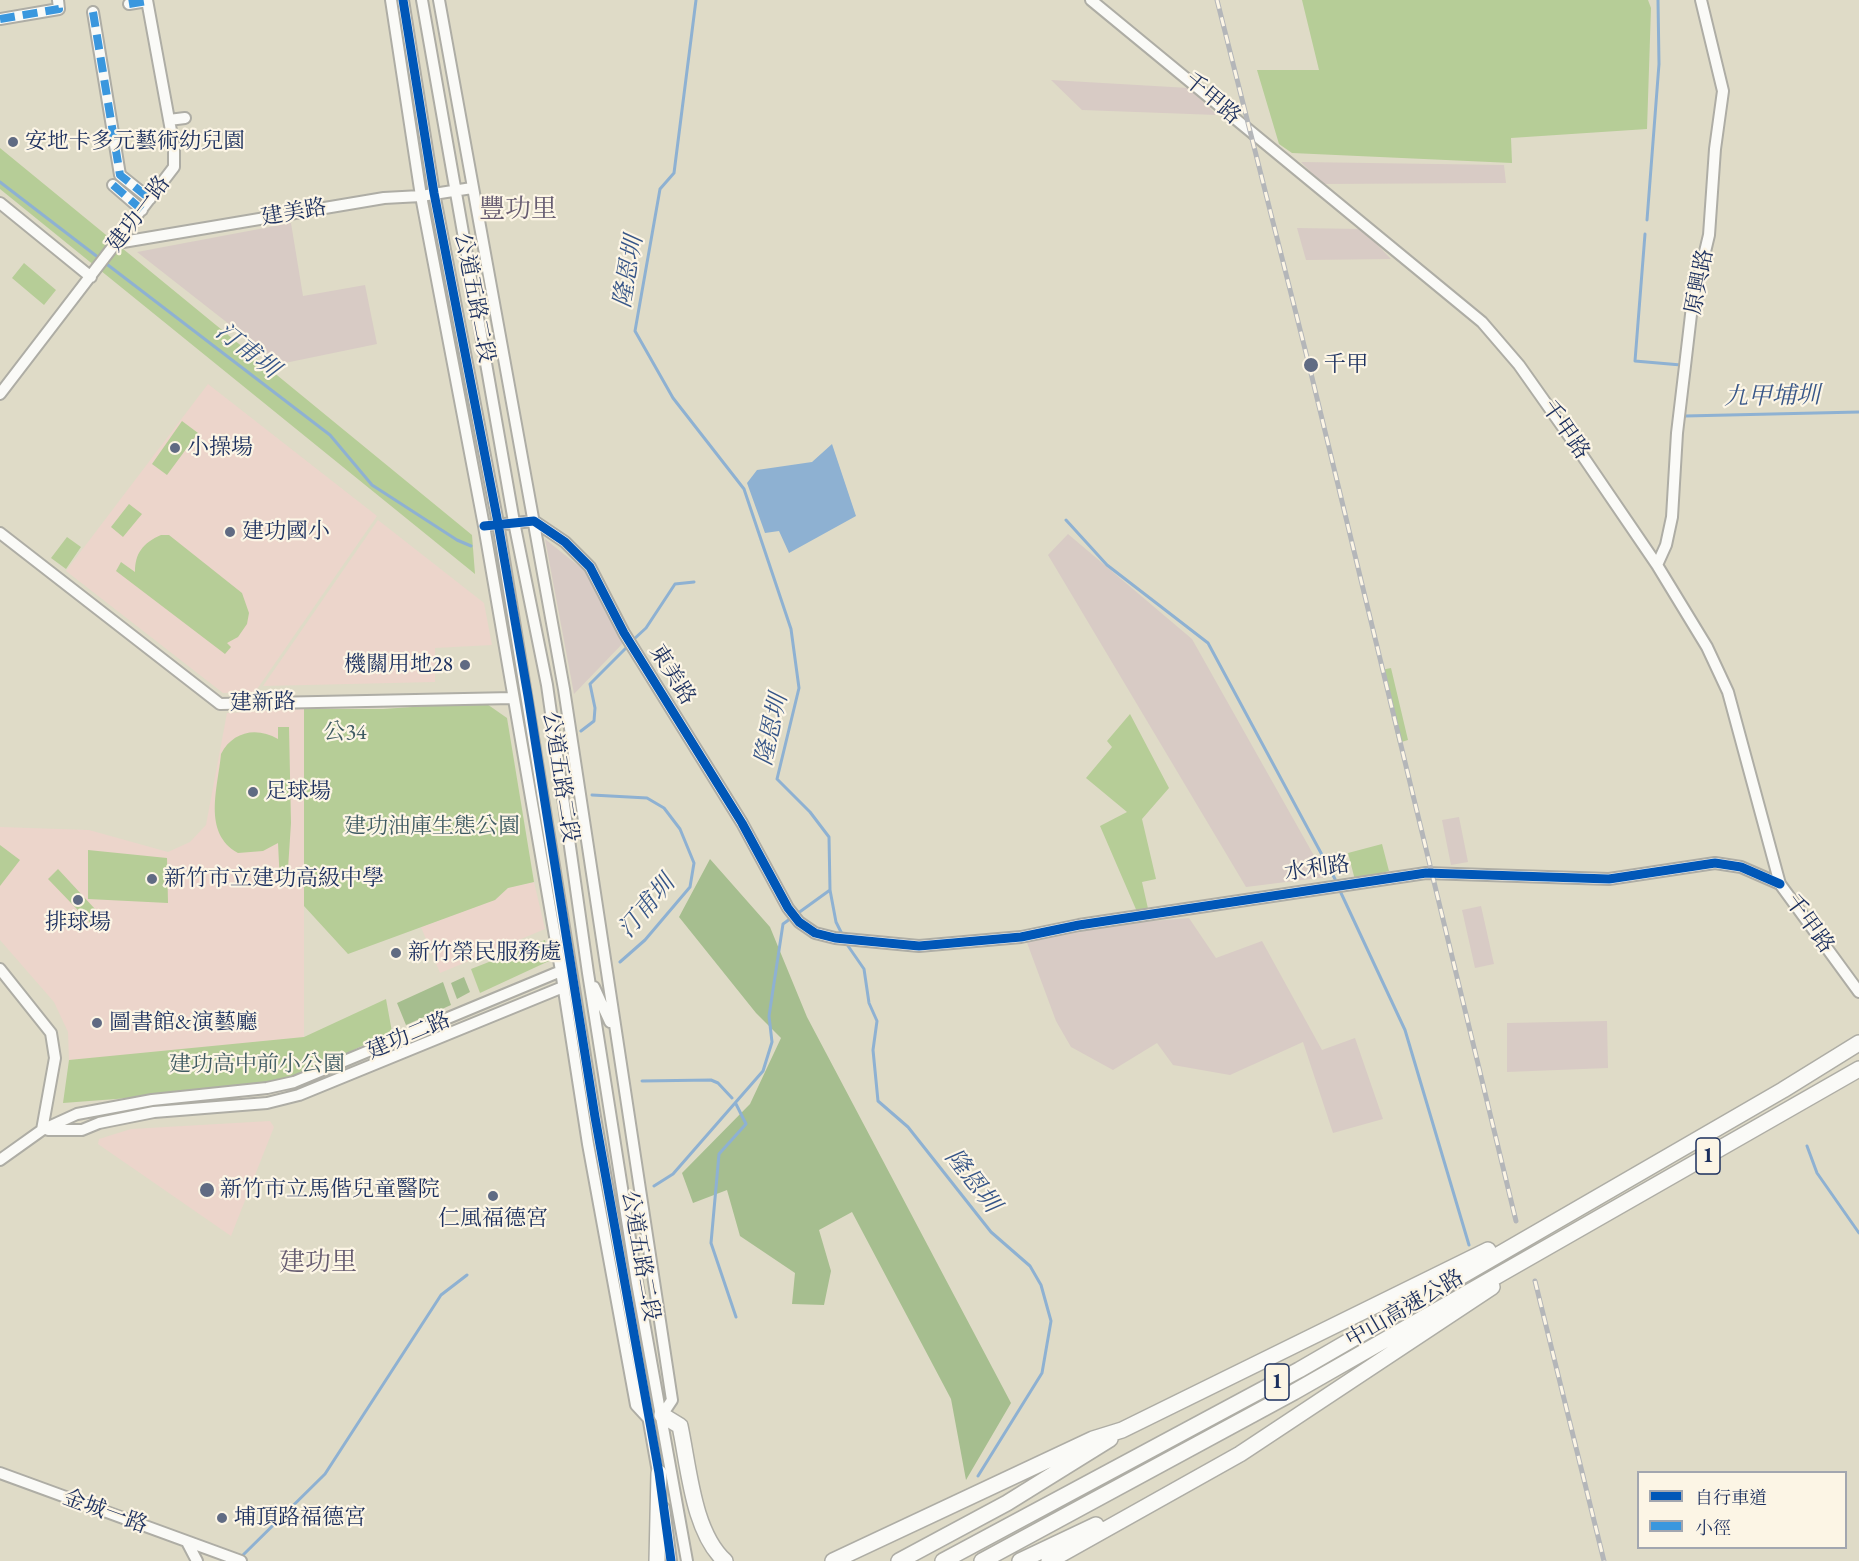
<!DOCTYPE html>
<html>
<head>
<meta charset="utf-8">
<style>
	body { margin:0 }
	#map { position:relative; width:1859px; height:1561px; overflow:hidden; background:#dfdbc7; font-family:"EB Garamond","Noto Serif TC",serif }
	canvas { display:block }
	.legend { position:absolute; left:1637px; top:1471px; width:210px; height:78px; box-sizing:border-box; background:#fcf5e5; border:2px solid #a2a6af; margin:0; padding:8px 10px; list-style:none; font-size:18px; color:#1b2f5e }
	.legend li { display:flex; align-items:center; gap:12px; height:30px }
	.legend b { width:30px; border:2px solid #a2a6af }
</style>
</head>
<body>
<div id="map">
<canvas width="1859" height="1561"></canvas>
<ul class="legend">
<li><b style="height:8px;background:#0057b8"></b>自行車道</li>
<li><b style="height:8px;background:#3a97de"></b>小徑</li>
</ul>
</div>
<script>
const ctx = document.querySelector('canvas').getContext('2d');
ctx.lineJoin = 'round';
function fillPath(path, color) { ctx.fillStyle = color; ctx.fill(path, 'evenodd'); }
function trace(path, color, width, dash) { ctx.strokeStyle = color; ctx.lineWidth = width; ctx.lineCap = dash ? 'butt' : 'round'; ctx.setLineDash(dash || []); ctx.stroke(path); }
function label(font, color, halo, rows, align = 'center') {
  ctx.font = font + ' "EB Garamond","Noto Serif TC",serif'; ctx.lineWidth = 4.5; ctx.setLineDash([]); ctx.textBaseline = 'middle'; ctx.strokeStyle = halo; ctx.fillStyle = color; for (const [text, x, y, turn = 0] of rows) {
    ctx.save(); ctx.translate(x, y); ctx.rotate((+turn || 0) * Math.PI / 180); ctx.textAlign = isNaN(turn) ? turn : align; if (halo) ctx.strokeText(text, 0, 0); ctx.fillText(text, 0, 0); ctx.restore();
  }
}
fillPath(new Path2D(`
	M208 384 377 516 255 692 223 693 66 571Z
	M378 520 484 603 492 645 435 648V682L263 686Z
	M304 709V1037L128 1057 69 1060 68 1032 54 1002 0 940V827L89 830 168 852 190 842 206 825 227 713Z
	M534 882 545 929 440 973 421 927 494 900 508 888Z
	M270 1121 274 1127 231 1236 98 1144 99 1139 131 1129Z`), '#ecd5cb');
fillPath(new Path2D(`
	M1051 80 1189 88 1217 115 1082 110Z
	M1301 162 1504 165 1506 183 1322 184Z
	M291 223 303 296 365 285 377 344 280 364 137 252Z
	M1297 228 1362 229 1391 259 1306 260Z
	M1068 534 1192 639 1326 877 1246 887 1048 555Z
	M545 539 585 571 594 582 626 640 574 694Z
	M1459 817 1468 862 1451 865 1442 820Z
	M1481 906 1494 964 1475 968 1462 910Z
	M1189 918 1216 958 1262 941 1322 1050 1355 1038 1383 1119 1333 1133 1303 1042 1230 1075 1173 1065 1157 1043 1113 1070 1071 1047 1056 1021 1026 940 1117 924Z
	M1607 1021 1608 1068 1507 1072V1023Z`), '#d8cbc5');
fillPath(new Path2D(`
	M1302 0H1648L1651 8 1647 129 1511 138 1512 163 1292 153 1279 144 1257 70H1319Z
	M0 148 472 535 475 574 0 189Z
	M24 263 56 290 44 305 12 278Z
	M182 421 198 433 167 475 152 464Z
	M129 504 142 514 123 537 111 527Z
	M161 535H169L242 593 249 613 247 624 238 637 227 643 231 647 225 654 116 571 121 562 135 572C135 553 143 543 161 535Z
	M67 537 81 547 66 569 51 558Z
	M1391 668 1408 740 1398 743 1381 670Z
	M484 702 507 718 534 882 508 888 495 900 348 954 304 906V709H383Z
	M1130 714 1169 788 1142 819 1156 879 1142 882 1149 913 1138 914 1100 826 1127 812 1086 778 1112 747 1107 741Z
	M278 727H289L291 823 287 884H280L278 843 263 851 238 853C202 833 218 788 221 754 232 732 256 726 278 739Z
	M1382 844 1389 871 1355 880 1348 853Z
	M0 845 20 860 0 886Z
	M88 850 167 858 168 903 88 899Z
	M58 869 107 922 98 931 48 879Z
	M545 940 549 961 480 993 471 969Z
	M386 999 392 1032 274 1087 63 1103 69 1060 304 1037Z`), '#b6cd97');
fillPath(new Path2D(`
	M710 859 770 927 807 1017 1011 1403 966 1480 951 1399 852 1212 819 1230 831 1271 824 1305 792 1304 795 1273 740 1236 727 1190 693 1203 682 1173 750 1104 781 1038 756 1013 679 917Z
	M464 977 470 992 457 999 451 983Z
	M443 982 451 1005 406 1025 397 1003Z`), '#a6be8f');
fillPath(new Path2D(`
	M832 444 856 516 789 553 779 531 765 533 747 483 757 470 812 462Z`), '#8eb1d2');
trace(new Path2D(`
	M696 0 674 173 660 189 635 331 673 398 744 489 791 629 799 688 777 779 810 812 829 837 830 890 836 922 842 934
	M0 182 99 258
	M1647 220 1659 64 1658 0
	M1645 234 1635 361 1681 365
	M104 262 330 435 372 485 457 540 471 546
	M1685 416 1859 412
	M1066 520 1107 565 1208 643 1335 879
	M633 640 646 628 675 584 694 582
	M581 731 594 721 595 708 590 684 629 645
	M592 795 647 798 664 808 680 829 694 863 690 887 645 940 620 962
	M1341 893 1405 1030 1469 1245
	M846 943 864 969 869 1003 877 1021 873 1050 878 1101 908 1127 991 1232 1030 1266 1041 1285 1051 1321 1042 1373 978 1476
	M642 1081 711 1080 718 1083 732 1098
	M736 1104 746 1124 719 1154 711 1243 736 1317
	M1807 1146 1817 1173 1859 1233
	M654 1186 673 1174 763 1071 772 1042 769 1016 783 924 830 890
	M241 1557 325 1474 441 1295 467 1275`), '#8eb1d2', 3);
const minor = new Path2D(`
	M391 0 421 196 484 526 561 971 588 1144 636 1405 648 1418
	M403 0 434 193 498 523 595 1117 659 1478
	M422 0 514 522 547 685 588 973 637 1283 687 1561
	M439 0 564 689 672 1400 662 1415
	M1091 0 1482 322 1519 365 1567 433 1657 565 1707 647 1728 692 1780 884 1859 992
	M129 4 147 1
	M93 12 120 175 150 199
	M0 19 59 9 58 0
	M169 120 185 118
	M113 185 142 210
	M0 203 91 277
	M117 243 384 198 421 196 472 188
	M0 394 174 167V147L147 0
	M484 526 534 521 565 542 590 567 624 633 742 823 788 908 799 922 815 933 835 938 919 946 1021 937 1079 925 1426 873 1609 879 1715 863 1741 867 1780 884
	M0 533 220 704 513 698
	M1657 565 1666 545 1672 517 1677 433 1685 366 1692 306 1709 235 1715 149 1723 91 1701 0
	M0 969 51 1033 55 1058 42 1130
	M594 987 610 1022
	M48 1130H82L99 1123 154 1112 267 1103 299 1095 563 987
	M0 1160 42 1130 77 1114 152 1100 267 1088 294 1082 561 971
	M0 1473 241 1561
	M664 1508 671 1561
	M187 1542 197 1561`);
const highway = new Path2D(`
	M662 1415 680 1426C689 1468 693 1532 725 1561
	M657 1561 659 1473
	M833 1561 1093 1439 1122 1430 1488 1250
	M899 1561 1007 1503 1110 1439
	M943 1561 1299 1370 1783 1090 1859 1043
	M982 1561 1294 1392 1859 1069
	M1020 1561 1096 1525
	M1049 1561 1240 1454 1492 1287`);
trace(minor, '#aeada5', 14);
trace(highway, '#aeada5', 18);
trace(minor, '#fafaf7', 10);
trace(highway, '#fafaf7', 15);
const rail = new Path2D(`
	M1217 0 1309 365 1516 1221
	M1535 1281 1604 1561`);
trace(rail, '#b4b6b9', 5);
trace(rail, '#fcf5e5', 3, [9]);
trace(new Path2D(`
	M129 4 147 1
	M93 12 120 175 150 199
	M0 19 59 9 58 0
	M113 185 142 210`), '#3a97de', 8, [15, 8]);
trace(new Path2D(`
	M403 0 434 193 498 523 528 696 595 1117 659 1473 671 1561
	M484 526 534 521 565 542 590 567 624 633 742 823 788 908 799 922 815 933 835 938 919 946 1021 937 1079 925 1426 873 1609 879 1715 863 1741 867 1780 884`), '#0057b8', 9);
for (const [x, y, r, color] of [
	[13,142,6,"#606b83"],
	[1311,365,8,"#606b83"],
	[175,448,6,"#606b83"],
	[230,532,6,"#606b83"],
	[465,665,6,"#606b83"],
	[253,792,6,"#606b83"],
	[152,879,6,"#606b83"],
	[78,900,6,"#606b83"],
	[396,953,6,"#606b83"],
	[97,1023,6,"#606b83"],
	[207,1190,8,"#606b83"],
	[493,1196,6,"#606b83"],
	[222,1518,6,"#606b83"]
]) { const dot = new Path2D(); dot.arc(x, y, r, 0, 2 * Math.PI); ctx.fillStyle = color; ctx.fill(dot); trace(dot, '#fcf5e5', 2); }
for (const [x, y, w] of [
	[1708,1156,24],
	[1277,1382,24]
]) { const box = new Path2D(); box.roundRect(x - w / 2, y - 18, w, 36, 4.5); ctx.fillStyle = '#fcf5e5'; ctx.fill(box); trace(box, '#1b2f5e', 1.5); }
label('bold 21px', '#1b2f5e', null, [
	["1",1708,1156],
	["1",1277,1382]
]);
label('22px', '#1b2f5e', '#fcf5e5', [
	["千甲路",1212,99,40],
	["建美路",294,213,-10],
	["建功一路",139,214,-53],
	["原興路",1700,282,-79],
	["公道五路二段",474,298,79],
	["千甲路",1565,430,55],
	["東美路",672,675,58],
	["建新路",263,703,-1],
	["公道五路二段",560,777,81],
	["水利路",1317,869,-8],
	["千甲路",1809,924,54],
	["建功二路",409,1036,-23],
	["公道五路二段",640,1256,80],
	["中山高速公路",1405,1309,-30],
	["金城一路",105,1512,20]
]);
label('22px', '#1b2f5e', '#fcf5e5', [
	["安地卡多元藝術幼兒園",25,142],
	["千甲",1324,365],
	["小操場",187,448],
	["建功國小",242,532],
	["機關用地28",453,665,"right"],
	["足球場",265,792],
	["新竹市立建功高級中學",164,879],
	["排球場",78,923,"center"],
	["新竹榮民服務處",408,953],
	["圖書館&演藝廳",109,1023],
	["新竹市立馬偕兒童醫院",220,1190],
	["仁風福德宮",493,1219,"center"],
	["埔頂路福德宮",234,1518]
], 'left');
label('22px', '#3f5b63', '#fcf5e5', [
	["公34",345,733],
	["建功油庫生態公園",432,827],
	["建功高中前小公園",257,1065]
]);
label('italic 24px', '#375688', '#fcf5e5', [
	["隆恩圳",629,272,-80],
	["汀甫圳",247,351,38],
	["九甲埔圳",1772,397,-1],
	["隆恩圳",772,730,-77],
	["汀甫圳",647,907,-50],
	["隆恩圳",972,1181,52]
]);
label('26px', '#665c71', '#fcf5e5', [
	["豐功里",518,210],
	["建功里",318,1263]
]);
</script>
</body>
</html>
